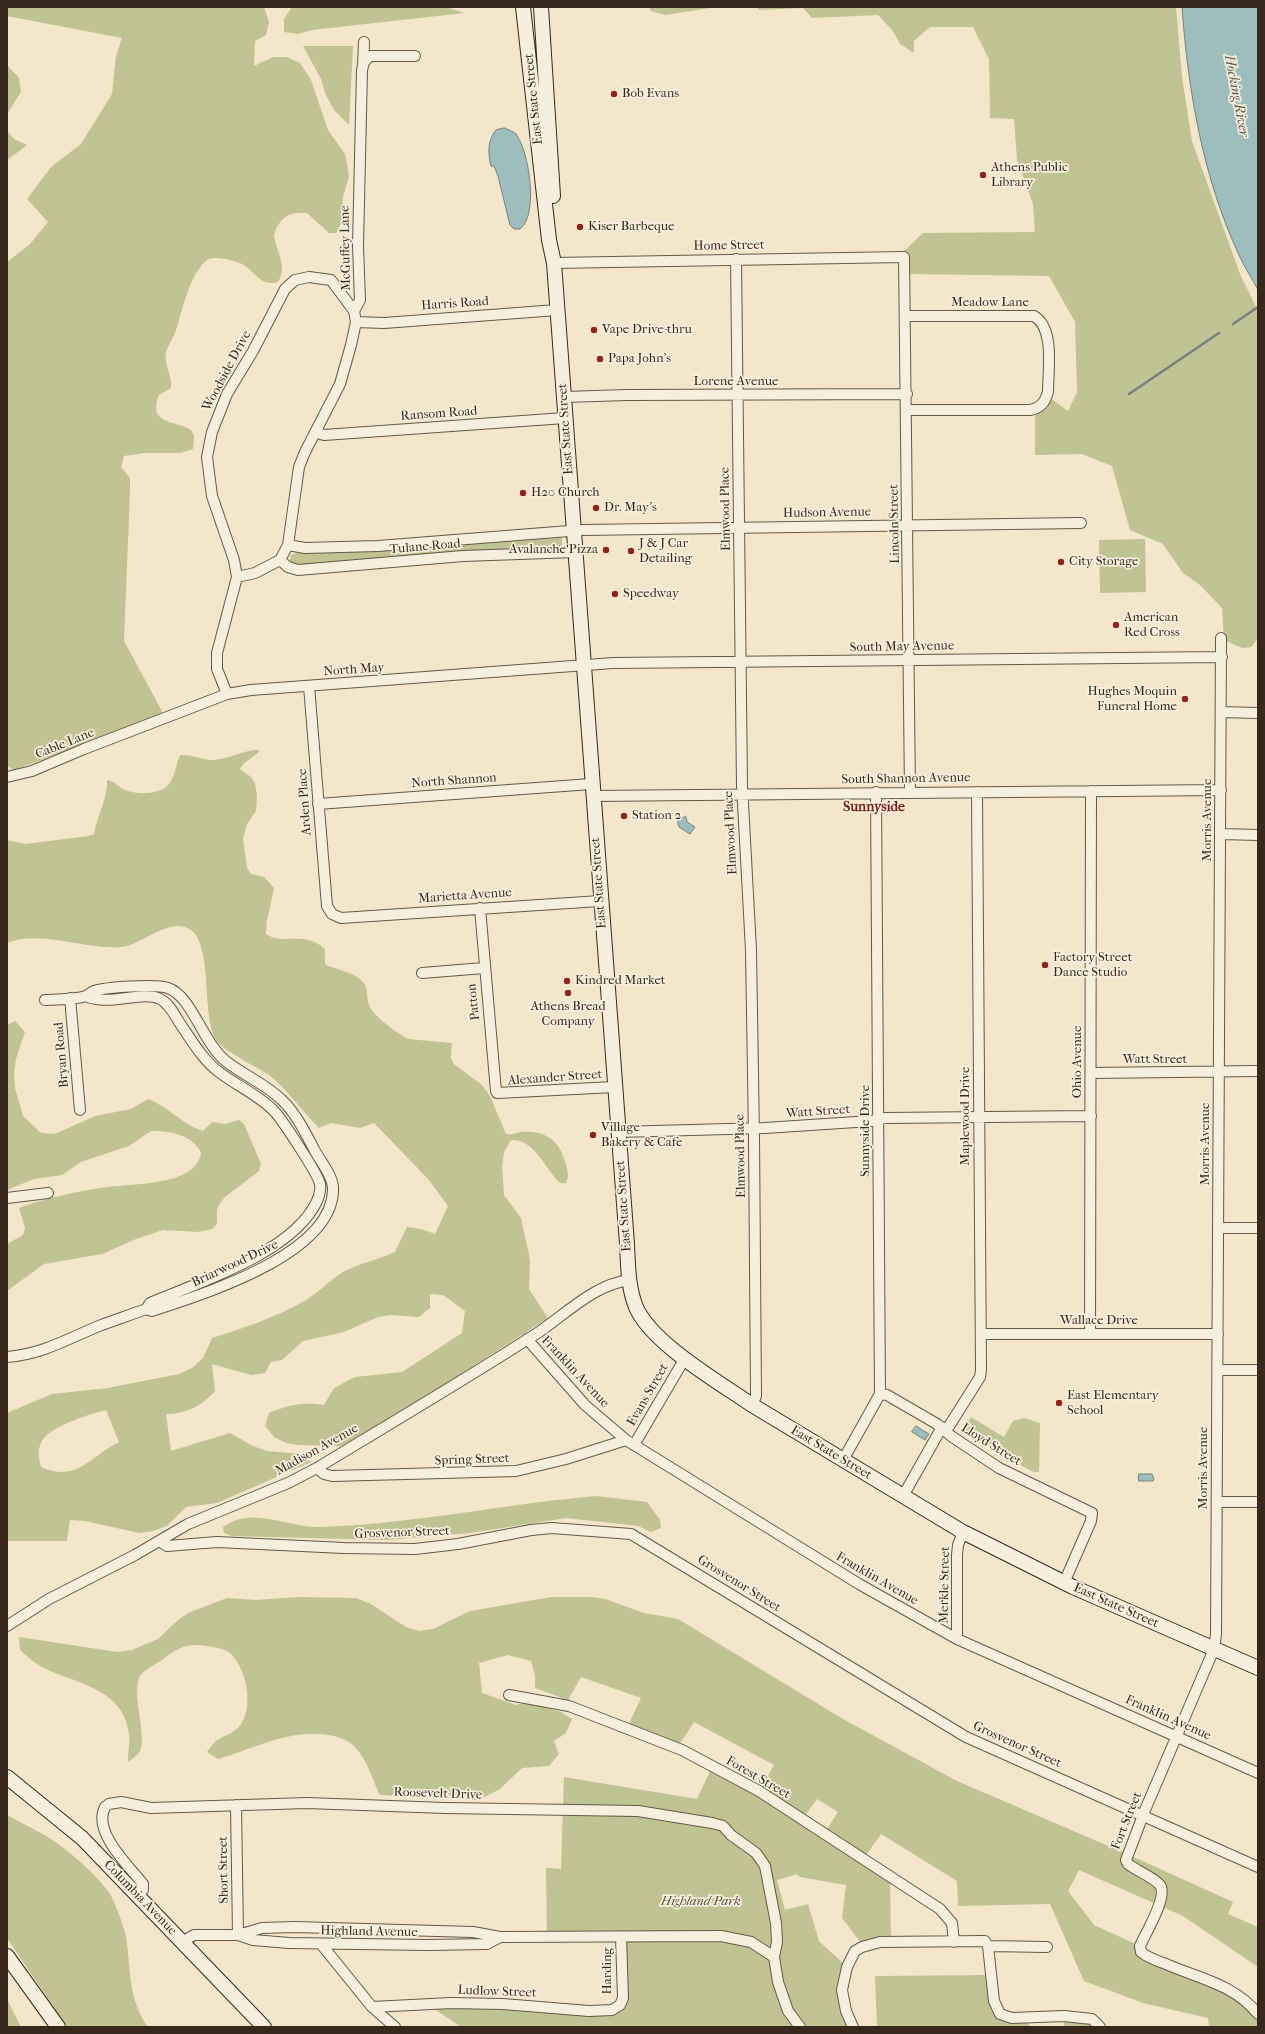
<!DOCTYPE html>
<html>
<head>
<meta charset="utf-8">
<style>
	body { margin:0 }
	#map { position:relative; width:1265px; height:2034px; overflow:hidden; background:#f3e6cb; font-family:"IM FELL French Canon",serif }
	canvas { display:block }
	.frame { position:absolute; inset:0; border:8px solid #37281b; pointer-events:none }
</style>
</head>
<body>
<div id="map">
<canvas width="1265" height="2034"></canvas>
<div class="frame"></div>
</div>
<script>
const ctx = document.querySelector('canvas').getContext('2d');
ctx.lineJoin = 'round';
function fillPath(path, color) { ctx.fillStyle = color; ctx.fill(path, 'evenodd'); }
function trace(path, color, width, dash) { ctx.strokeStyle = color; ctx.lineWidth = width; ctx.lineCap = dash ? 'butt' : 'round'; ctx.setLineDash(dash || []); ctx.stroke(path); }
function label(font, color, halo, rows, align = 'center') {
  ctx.font = font + ' "IM FELL French Canon",serif'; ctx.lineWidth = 3.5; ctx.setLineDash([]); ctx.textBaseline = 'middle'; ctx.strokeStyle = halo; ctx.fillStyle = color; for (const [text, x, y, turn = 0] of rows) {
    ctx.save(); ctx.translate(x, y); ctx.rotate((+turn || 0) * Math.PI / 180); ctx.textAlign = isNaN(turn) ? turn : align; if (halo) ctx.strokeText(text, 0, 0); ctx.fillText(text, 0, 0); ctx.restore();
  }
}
fillPath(new Path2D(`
	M7 7H264L269 22 266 35 255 41 254 66 273 57H287L300 63 311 80 328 130 345 154 347 163 349 177 343 197 340 228 336 233H329L307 213C289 211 279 218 274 235 276 252 288 266 278 282 260 287 255 271 242 264 234 260 214 255 207 260 189 274 182 313 175 333 172 339 168 346 166 352 163 364 173 376 171 388L159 395C147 424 174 420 191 430L194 436 193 449 181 453H144L124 456 121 467 130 478V491L124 641 164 715 14 770 7 766V262L30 244 48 222 27 199 51 167 81 144 112 94 116 56 122 38 7 16Z
	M292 7H440L449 8 464 13 312 30 298 34 284 32V19Z
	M649 7H717L665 15 651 11Z
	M757 7H1176L1182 77 1192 141 1240 274 1258 311V639L1251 647 1242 648 1224 640 1222 608 1200 585 1183 573 1163 544 1130 530 1112 466 1082 454 1035 455V415L1044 410 1052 399 1068 411 1077 392 1075 322 1049 276 908 274 901 254 923 233 1035 232 1033 204 1017 160 1014 119 990 118 989 59 973 27H930L914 41V53L900 44 893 31 878 15 812 18 803 8 759 10Z
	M303 46H353L349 125 334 110 325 93 321 79Z
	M7 65 19 78 21 92 7 114Z
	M7 131 14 139 27 145 7 160Z
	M551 537H562V548L301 568 289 563 291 555 296 553 413 548Z
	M1145 539 1146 592 1100 593 1099 540Z
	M254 750H260C254 759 244 760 240 769L251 777 255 783 257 796 256 811 247 824 243 838 247 868 251 874 264 877 274 888 267 920 266 934C283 946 304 930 325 949V963L326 965C338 970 354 972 363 982 369 989 366 997 369 1005 375 1018 396 1032 408 1039L452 1043 451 1058 454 1064 482 1085 490 1096 506 1134C512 1135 515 1133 521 1132 542 1130 558 1138 564 1159 567 1168 570 1175 566 1183H560C545 1169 535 1139 511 1140L504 1152 502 1166 504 1195 521 1218 530 1260 529 1289 548 1318 408 1408 341 1446 299 1445 286 1443 274 1437 265 1426 269 1413C288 1405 304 1402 324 1405L334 1388 355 1377 402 1372 462 1333 465 1311 443 1295 430 1294V1308L419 1317 391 1315 378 1317 344 1332 303 1341 282 1360 271 1362 265 1373 251 1375 212 1364 215 1391C202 1406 186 1414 166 1414L171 1451 230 1433 253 1446 267 1451 302 1454 311 1462 217 1503 186 1507 167 1526 153 1531 139 1533 85 1521 70 1520 67 1541H7V1413L52 1394 108 1388 179 1374 192 1368 203 1358 212 1338C244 1328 277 1317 306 1300 319 1292 330 1280 343 1272 359 1263 378 1260 395 1252L407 1227 421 1229 435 1234 448 1206 429 1180 374 1123 360 1128 331 1123 319 1128C303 1112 286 1088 269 1075 258 1068 221 1049 216 1040 201 1013 213 946 191 930 170 915 141 946 121 947 84 950 42 929 7 943V840L26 844 88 836 94 834C97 815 108 799 107 780 115 781 118 787 125 790 136 795 161 795 169 784 175 776 176 764 180 755 191 754 202 760 214 760 227 759 241 752 254 750ZM106 1410 119 1442C89 1457 77 1483 41 1467 39 1458 37 1452 41 1443 47 1427 90 1414 106 1410Z
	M15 1021 25 1032 16 1059 14 1073 15 1088 23 1116 41 1133 55 1134 95 1116 131 1109 148 1099C169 1107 183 1125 203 1131L212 1122 225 1124 239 1120 244 1124 261 1164 259 1171 225 1197 220 1203 217 1210V1224L212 1229 198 1232 163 1230 136 1239 102 1254 44 1264 7 1291V1244L23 1235 25 1228 19 1208C38 1200 79 1191 100 1188 126 1183 196 1188 201 1153 192 1134 170 1131 151 1131L129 1146 81 1162 62 1175 34 1179 7 1190V1025Z
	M971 1417 1004 1437 1013 1421 1024 1418 1040 1423 1039 1472H1034L995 1452 962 1432Z
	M596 1496 647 1502 660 1520 661 1528 651 1532 638 1526 566 1518 470 1533 386 1540 232 1536 224 1533 223 1527C253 1505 287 1528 320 1527 413 1524 504 1504 596 1496Z
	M299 1597 356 1598 371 1604 406 1627 419 1631 433 1629 470 1611 551 1597H591L605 1599 644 1613 678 1619 843 1719 957 1781 1127 1854 1233 1902 1228 1914 1258 1927V1967L1183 1916 1079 1870 1068 1891 1094 1925 1140 1946V1950L1212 1982 1258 2014V2027H1209L1208 2018 1143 2003 1084 1981 1050 1904 958 1906 957 1881 881 1834 864 1858 890 1875 891 1942 864 1947 842 1918 846 1885 800 1877 797 1874 777 1880 785 1910 808 1904 819 1941 847 1967 842 1990 852 2027H461L427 2004 618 2008 621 1937 547 1936 546 1868 561 1869 564 1777 697 1799 712 1767 759 1791 774 1765 694 1722 677 1748 627 1728 641 1698 581 1677 568 1700 535 1688V1675L531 1661 508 1655 479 1663 482 1693 516 1705 529 1702 561 1712 572 1719 566 1733 554 1741 559 1754 549 1766 522 1768 500 1789 479 1800 380 1795C372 1779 368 1761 355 1747 350 1741 341 1738 334 1736 292 1727 257 1748 218 1759L207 1752C209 1749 212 1745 215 1742 221 1736 231 1735 238 1728 255 1710 247 1671 232 1655 225 1647 207 1646 197 1645 183 1645 173 1651 162 1660 156 1664 144 1670 140 1676 130 1695 150 1740 138 1754 135 1757 131 1760 128 1762 128 1753 130 1743 129 1734 123 1687 75 1684 42 1667 33 1662 27 1656 20 1650L19 1637 117 1652 132 1650 158 1639 177 1621 188 1613 227 1598 256 1600ZM817 1799 838 1812 824 1834 802 1820Z
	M7 1815C17 1821 29 1826 39 1832 62 1844 96 1873 110 1894 115 1903 124 1926 126 1937 131 1969 128 2000 148 2027H67L7 1938Z
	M991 1975 997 2010 1029 2018V2027H877L875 1976Z
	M7 1999 21 2027H7Z
	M1064 2016 1080 2018 1100 2027H1064Z`), '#c0c393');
const water = new Path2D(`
	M1182 7H1258V290C1252 278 1244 267 1239 255 1203 178 1188 91 1182 7Z
	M505 128C508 130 513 131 516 134 529 151 539 215 520 229H514L510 225 498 176 494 166H491C488 153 487 141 496 130Z
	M686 817 687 822 695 827 690 834 679 827 677 819Z
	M916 1426 929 1434 925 1440 912 1432Z
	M1139 1474H1152L1154 1479 1153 1481H1139Z`);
fillPath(water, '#9ebebe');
trace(water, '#75827d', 1);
trace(new Path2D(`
	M1233 324 1258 307
	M1129 394 1219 333`), '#75827d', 2.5);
const street = new Path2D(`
	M363 66 364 42
	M736 259 742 785 751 950 754 1136 756 1396 752 1405
	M554 263 904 257 910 792
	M906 316H1034C1055 328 1048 370 1048 392 1045 402 1041 408 1030 410H907
	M356 322 384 323 557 310
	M564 397 627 395 907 394
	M315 432 324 435 565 418
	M288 545 305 548 378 546 582 530 1081 523
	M280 560 288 567 298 570 463 556 575 552
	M237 577 255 573 280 560 288 545 299 467 305 452 340 384 351 345 356 322 354 311 360 300 358 246 362 70 364 62 370 56H415
	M1221 638 1216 1634 1214 1649 1145 1810 1126 1860 1128 1864C1137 1871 1151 1876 1159 1884 1170 1894 1145 1934 1140 1946L1141 1952C1148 1958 1158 1961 1166 1964 1200 1979 1234 1984 1258 2014
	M309 686 327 906 332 914 341 918 600 901
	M227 694 217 669V653L237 577 234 560 212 496 207 457 212 432 227 394 253 351 285 289 295 280 309 277 331 280 354 311
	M1221 712 1258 713
	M7 777 32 771 84 749 227 694 251 690 613 663 1222 657
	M592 796 1221 790
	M318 804 591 784
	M1221 834 1258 835
	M480 908 496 1091 497 1093 614 1087
	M422 973 484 968
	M86 996C108 1007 143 990 160 999 170 1004 175 1016 181 1025 192 1041 203 1060 219 1072 237 1086 259 1095 275 1112 283 1121 318 1174 320 1184 321 1189 319 1197 317 1201 293 1253 199 1282 150 1303L146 1309
	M70 998 80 1110
	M1091 1073 1258 1071
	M618 1132 765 1128 871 1121 885 1118 1091 1116
	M7 1198 48 1193
	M1218 1228H1258
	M981 1334H1218
	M1090 1334 1091 791
	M527 1339 585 1405 626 1440 859 1584 957 1639 1258 1773
	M7 1357C43 1354 67 1339 99 1326 115 1320 130 1315 146 1309L152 1311C203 1294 336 1254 333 1187 332 1175 321 1162 315 1151 306 1134 297 1115 283 1101 266 1084 245 1076 227 1062 203 1044 192 996 168 988 156 984 106 987 94 991 91 992 89 995 86 996 74 1000 58 999 45 1000
	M1218 1370H1258
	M880 1394 887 1395 937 1424 951 1436 999 1468 1092 1513 1091 1521 1064 1583
	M946 1431 980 1377 981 1370 977 792
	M634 1445 685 1358
	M843 1460 880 1394 876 792
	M317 1468 324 1474 332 1476 516 1471 566 1459 626 1440
	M903 1496 942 1427
	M1217 1502H1258
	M159 1541 167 1546 217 1542 344 1548 415 1549 458 1544 531 1530 552 1528 631 1534 966 1737 1258 1867
	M7 1626 49 1599 135 1555 188 1524 288 1483 317 1468C391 1423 466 1379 539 1332 567 1313 595 1284 630 1280
	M957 1639V1555L958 1545 963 1532
	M509 1695 569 1706 682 1750 759 1791 940 1909 952 1923 954 1942
	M236 1805 238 1935
	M138 1895 143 1890V1884C129 1866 92 1832 105 1807L109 1804 121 1802 151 1808 307 1803 445 1808 638 1811 712 1823 723 1826 731 1835 756 1853 765 1866 776 1923 777 1942 774 1957 778 1982 788 2011 800 2027
	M238 1935 262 1928 294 1927 473 1932 500 1937 721 1936 751 1942 774 1957
	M182 1942 194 1935H238L253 1940 289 1943 427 1945 487 1944 500 1937
	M321 1944 372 2007 395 2027
	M988 1946 994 2001 1000 2014 1012 2018 1064 2016 1092 2019 1100 2027
	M988 1946 1047 1947
	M372 2007 451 2003 503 2004 589 2011 612 2010 620 2005 623 1998 621 1937
	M853 2027 846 2011 842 1990 847 1967 855 1951 862 1947 880 1942 985 1941 988 1946`);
const secondary = new Path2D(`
	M523 7 549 240 554 263 627 1244C628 1264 628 1288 636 1307 651 1343 720 1383 752 1405L963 1532 1073 1587 1258 1668
	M541 7 553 196
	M7 1777 82 1838 264 2027
	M7 1956 58 2027`);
trace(street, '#665847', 12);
trace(secondary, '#37281b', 16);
trace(street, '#f7efdd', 10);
trace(secondary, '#f7efdd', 14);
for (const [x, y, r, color] of [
	[614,94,4,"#8f2418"],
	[983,175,4,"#8f2418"],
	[580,227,4,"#8f2418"],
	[594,330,4,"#8f2418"],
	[600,359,4,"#8f2418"],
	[523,493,4,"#8f2418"],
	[596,508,4,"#8f2418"],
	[606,550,4,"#8f2418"],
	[631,551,4,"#8f2418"],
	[1061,562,4,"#8f2418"],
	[615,594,4,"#8f2418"],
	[1116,625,4,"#8f2418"],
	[1185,699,4,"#8f2418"],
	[624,816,4,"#8f2418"],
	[1045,965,4,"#8f2418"],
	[567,981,4,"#8f2418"],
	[568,993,4,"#8f2418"],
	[593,1135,4,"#8f2418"],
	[1059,1403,4,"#8f2418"]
]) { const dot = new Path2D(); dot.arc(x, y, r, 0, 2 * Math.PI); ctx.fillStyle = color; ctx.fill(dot); trace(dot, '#f7efdd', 1.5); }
label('13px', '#37281b', '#f7efdd', [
	["Bob Evans",622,94],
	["Athens Public",991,168],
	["Library",991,183],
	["Kiser Barbeque",588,227],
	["Vape Drive-thru",602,330],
	["Papa John's",608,359],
	["H20 Church",531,493],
	["Dr. May's",604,508],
	["J & J Car",639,544],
	["Detailing",639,559],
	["Avalanche Pizza",598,550,"right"],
	["City Storage",1069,562],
	["Speedway",623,594],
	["American",1124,618],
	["Red Cross",1124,633],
	["Hughes Moquin",1177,692,"right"],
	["Funeral Home",1177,707,"right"],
	["Station 2",632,816],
	["Factory Street",1053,958],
	["Dance Studio",1053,973],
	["Kindred Market",575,981],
	["Athens Bread",568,1007,"center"],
	["Company",568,1022,"center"],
	["Village",601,1128],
	["Bakery & Cafe",601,1143],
	["East Elementary",1067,1396],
	["School",1067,1411]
], 'left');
label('13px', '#37281b', '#f7efdd', [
	["East State Street",534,99,-96],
	["Home Street",729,246,-1],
	["McGuffey Lane",346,248,-91],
	["Meadow Lane",990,303],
	["Harris Road",455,304,-4],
	["Woodside Drive",227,371,-62],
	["Lorene Avenue",736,382],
	["Ransom Road",439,414,-4],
	["East State Street",566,429,-94],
	["Elmwood Place",726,509,-91],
	["Hudson Avenue",827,513,-1],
	["Lincoln Street",895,524,-91],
	["Tulane Road",425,547,-5],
	["South May Avenue",902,647,-1],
	["North May",354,670,-4],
	["Cable Lane",65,744,-22],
	["South Shannon Avenue",906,779,-1],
	["North Shannon",454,781,-4],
	["Arden Place",305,802,-94],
	["Morris Avenue",1208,820,-90],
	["Elmwood Place",731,833,-93],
	["East State Street",599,883,-94],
	["Marietta Avenue",465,896,-4],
	["Patton",474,1002,-96],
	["Bryan Road",62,1055,-95],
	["Watt Street",1155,1060],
	["Ohio Avenue",1078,1062,-90],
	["Alexander Street",555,1078,-4],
	["Watt Street",818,1112,-4],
	["Maplewood Drive",966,1116,-90],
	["Sunnyside Drive",866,1131,-90],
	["Morris Avenue",1206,1144,-90],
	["Elmwood Place",741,1156,-91],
	["East State Street",624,1206,-94],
	["Briarwood Drive",235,1264,-25],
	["Wallace Drive",1099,1321],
	["Franklin Avenue",575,1372,47],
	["Evans Street",648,1395,-60],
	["Lloyd Street",991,1445,32],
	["Madison Avenue",317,1450,-29],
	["East State Street",831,1453,31],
	["Spring Street",472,1460,-2],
	["Morris Avenue",1204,1468,-90],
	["Grosvenor Street",402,1533,-2],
	["Franklin Avenue",877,1579,30],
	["Grosvenor Street",739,1584,32],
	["Merkle Street",945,1585,-89],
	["East State Street",1116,1606,24],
	["Franklin Avenue",1168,1718,24],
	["Grosvenor Street",1017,1745,24],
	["Forest Street",758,1778,30],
	["Roosevelt Drive",438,1794,2],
	["Fort Street",1127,1821,-68],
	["Short Street",224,1870,-91],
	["Columbia Avenue",140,1898,46],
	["Highland Avenue",369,1932,1],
	["Harding",608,1971,-90],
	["Ludlow Street",497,1992,2]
]);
label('italic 13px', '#594f39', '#f7efdd', [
	["Highland Park",701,1902]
]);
label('italic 14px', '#56554c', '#f7efdd', [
	["Hocking River",1236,96,79]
]);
label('bold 14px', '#7a1f14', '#f7efdd', [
	["Sunnyside",874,808]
]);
</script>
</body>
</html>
